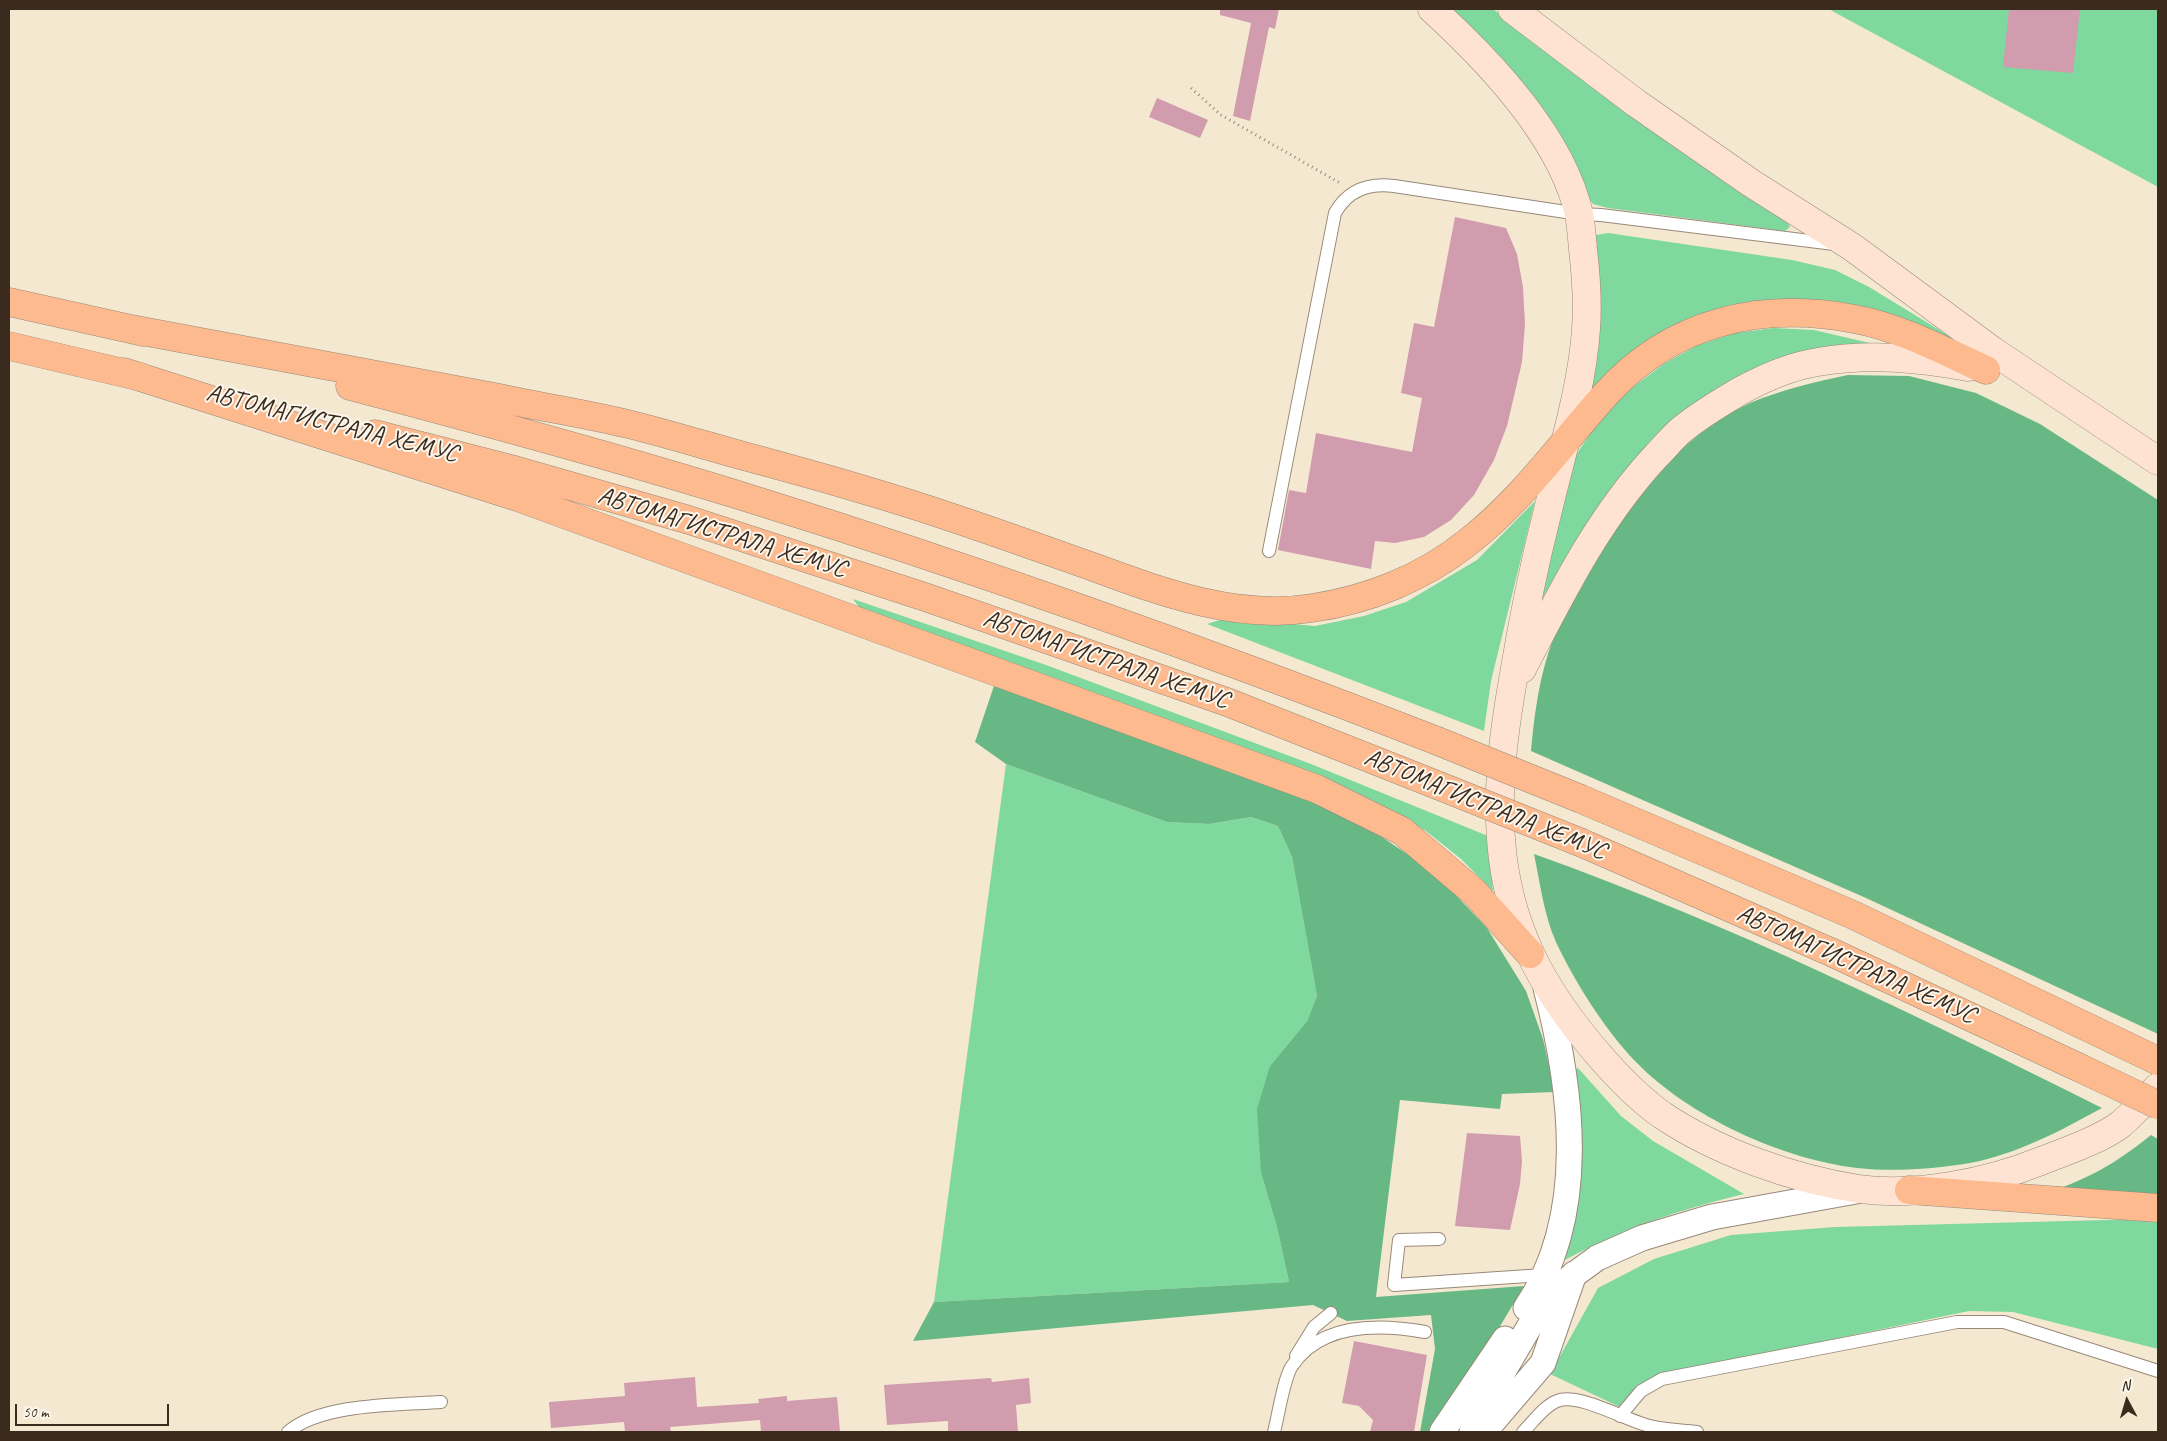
<!DOCTYPE html>
<html>
<head>
<meta charset="utf-8">
<style>
	body { margin:0 }
	#map { position:relative; width:2167px; height:1441px; overflow:hidden; background:#f5e8d1; font-family:Caveat,sans-serif }
	canvas { display:block }
	.frame { position:absolute; inset:0; border:10px solid #3b2a1e; pointer-events:none }
	.north { position:absolute; left:2102px; top:1376px; width:50px; height:50px; -webkit-text-stroke:4px #fbf7ec; paint-order:stroke; rotate:354deg; font-size:14px; font-weight:700; line-height:20px; text-align:center; color:#3b2a1e }
	.north::after { content:''; display:block; margin:auto; width:18px; height:22px; background:#3b2a1e; clip-path:polygon(50% 0,100% 100%,50% 72%,0 100%) }
	.scale { position:absolute; left:15px; top:1404px; width:154px; height:22px; box-sizing:border-box; border:2px solid #3b2a1e; border-top:0; padding-left:6px; font-size:15px; line-height:18px; white-space:nowrap; color:#3b2a1e; -webkit-text-stroke:4px #fbf7ec; paint-order:stroke }
</style>
</head>
<body>
<div id="map">
<canvas width="2167" height="1441"></canvas>
<div class="frame"></div>
<div class="north">N</div>
<div class="scale">50 m</div>
</div>
<script>
const ctx = document.querySelector('canvas').getContext('2d');
ctx.lineJoin = 'round';
function fillPath(path, color) { ctx.fillStyle = color; ctx.fill(path, 'evenodd'); }
function trace(path, color, width, dash) { ctx.strokeStyle = color; ctx.lineWidth = width; ctx.lineCap = dash ? 'butt' : 'round'; ctx.setLineDash(dash || []); ctx.stroke(path); }
function label(font, color, halo, rows, align = 'center') {
  ctx.font = font + ' Caveat,sans-serif'; ctx.lineWidth = 4; ctx.setLineDash([]); ctx.textBaseline = 'middle'; ctx.strokeStyle = halo; ctx.fillStyle = color; for (const [text, x, y, turn = 0] of rows) {
    ctx.save(); ctx.translate(x, y); ctx.rotate((+turn || 0) * Math.PI / 180); ctx.textAlign = isNaN(turn) ? turn : align; if (halo) ctx.strokeText(text, 0, 0); ctx.fillText(text, 0, 0); ctx.restore();
  }
}
fillPath(new Path2D(`
	M1451 9H1493L1575 72 1788 222 1790 227 1785 231 1608 208 1593 204Z
	M1829 9H2158V187L1834 12Z
	M1608 233 1792 260 1835 270 1869 287 2000 367 1931 341 1731 312 1581 413 1594 368 1600 330V285L1594 247 1596 235Z
	M1774 328 1814 330 1900 350 1753 373 1559 571 1536 609 1571 462 1601 418 1633 387 1665 363 1698 345 1735 333Z
	M1535 501 1491 681 1484 731 1207 624 1227 618 1315 626 1364 616 1406 602 1477 560Z
	M853 599 1046 665 1311 764 1488 836 1493 891 1461 859 1426 831 1367 800 861 610Z
	M1006 764 1167 822 1209 824 1251 817 1278 826 1292 857 1317 996 1307 1021 1270 1066 1261 1173 1277 1227 1289 1282 934 1302Z
	M1578 1068 1621 1116 1653 1141 1744 1194C1678 1210 1617 1230 1558 1264L1575 1070Z
	M2145 1219 2158 1220V1349L2013 1312 1969 1311 1680 1371 1628 1396 1622 1408 1550 1374 1598 1288 1654 1259 1731 1235 1835 1227Z`), '#7fd89d');
fillPath(new Path2D(`
	M1848 375 1909 376 1976 393 2040 424 2158 500V1034L1866 898 1531 751C1534 718 1538 686 1548 654 1557 624 1574 597 1590 570 1630 505 1678 435 1750 403 1781 390 1814 382 1848 375Z
	M995 683 1305 799 1373 831 1434 872 1487 928 1526 991 1543 1039 1555 1092 1502 1094 1500 1109 1400 1100 1376 1297 1524 1286 1499 1328 1431 1432H1420L1435 1349 1431 1315 1347 1321 1313 1305 913 1341 934 1302 1289 1282 1277 1227 1261 1173 1257 1109 1270 1066 1307 1021 1317 996 1292 857 1278 826 1251 817 1209 824 1167 822 1006 764 975 742Z
	M1534 854C1730 924 1916 1015 2102 1108 2060 1131 2017 1154 1970 1163 1934 1169 1893 1172 1857 1168 1781 1159 1688 1116 1635 1061 1606 1031 1574 981 1556 942 1544 915 1540 883 1534 854Z
	M2151 1135 2158 1139V1195L2048 1193C2091 1177 2115 1164 2151 1135Z`), '#67b884');
fillPath(new Path2D(`
	M1220 9H1279L1275 29 1269 27 1250 121 1233 116 1251 23 1220 15Z
	M2009 9H2080L2073 73 2003 67Z
	M1157 98 1208 120 1200 138 1149 117Z
	M1455 217 1506 228 1517 254 1523 287 1525 324 1522 362 1507 426 1494 460 1474 495 1451 520 1424 537 1395 543 1375 541 1371 569 1278 550 1289 490 1306 493 1316 433 1412 452 1422 398 1401 393 1414 323 1434 327Z
	M1467 1133 1520 1136 1522 1161 1520 1184 1510 1230 1455 1226Z
	M1354 1341 1427 1355 1414 1432H1370L1373 1420 1359 1406 1342 1403Z
	M695 1377 697 1407 759 1403 758 1399 787 1396V1401L837 1397 840 1432H761L760 1420 670 1427 671 1432H625L624 1422 551 1428 549 1402 625 1396 624 1383Z
	M991 1378 992 1382 1029 1378 1031 1403 1016 1405 1018 1432H948V1421L887 1425 884 1385Z`), '#d09cae');
const service = new Path2D(`
	M1269 551 1335 213C1348 190 1368 183 1394 186L1579 214 1601 215 1834 244
	M1439 1239 1399 1240 1394 1285 1543 1275
	M1296 1356 1314 1327 1331 1313
	M1620 1416 1641 1391 1662 1379 1957 1322H2004L2158 1371
	M288 1432C322 1403 398 1405 441 1402
	M1274 1432C1278 1417 1284 1377 1292 1366 1321 1322 1380 1324 1425 1332
	M1523 1432C1533 1422 1544 1406 1557 1401 1578 1392 1627 1421 1650 1426 1665 1430 1681 1430 1697 1432`);
const minor = new Path2D(`
	M1526 1308C1589 1215 1572 1089 1546 988
	M1442 1432 1505 1339
	M1472 1432 1497 1382 1549 1293 1597 1258 1642 1238 1712 1217 1856 1191
	M1484 1432 1543 1363 1574 1274`);
const secondary = new Path2D(`
	M1432 9C1489 61 1561 136 1579 214 1581 225 1582 238 1583 249 1586 275 1588 302 1586 329 1582 389 1562 451 1548 510 1534 565 1523 619 1514 674 1503 736 1495 796 1503 859 1513 937 1548 996 1598 1054 1617 1076 1638 1098 1662 1115 1717 1152 1793 1179 1859 1189 1916 1197 1989 1182 2041 1161 2064 1152 2102 1139 2121 1124 2134 1113 2146 1099 2158 1087
	M1512 9 1636 103 1751 183 1852 247 1993 351 2158 461
	M1522 669C1561 594 1598 518 1657 455 1665 447 1672 438 1680 431 1699 415 1720 403 1740 391 1764 378 1791 366 1818 362 1869 353 1918 358 1968 367`);
const motorway = new Path2D(`
	M9 302 144 332
	M126 328C249 351 372 373 494 397 540 407 587 414 632 425 668 434 704 445 740 455 811 474 883 494 953 518 1001 534 1048 551 1096 568 1164 593 1238 620 1312 608 1368 600 1423 578 1468 542 1521 501 1561 444 1606 394 1671 322 1760 301 1854 319 1900 327 1943 351 1986 370
	M9 346 141 377
	M124 372 520 498 1317 789 1402 831 1474 892 1530 954
	M350 386C483 421 616 457 748 498 980 570 1209 652 1435 740
	M375 434 511 469 689 520 925 597 1227 702 1437 785
	M1581 799 1851 914 2158 1061
	M1582 843 1833 953 2080 1068
	M1909 1190 2158 1208`);
trace(service, '#988978', 14);
trace(minor, '#988978', 27);
trace(secondary, '#988978', 29);
trace(motorway, '#988978', 29);
trace(new Path2D(`
	M1191 88 1221 115 1340 183`), '#988978', 3, [1, 4]);
trace(service, '#fff', 12);
trace(minor, '#fff', 25);
trace(secondary, '#fee3d2', 28);
trace(motorway, '#fcba8e', 28);
const motorwayBridge = new Path2D(`
	M1435 740 1581 799
	M1437 785 1582 843
	M2080 1068 2158 1105`);
trace(motorwayBridge, '#988978', 29, []);
trace(motorwayBridge, '#fcba8e', 28);
label('25px', '#3b2a1e', '#fbf7ec', [
	["АВТОМАГИСТРАЛА ХЕМУС",332,424,14],
	["АВТОМАГИСТРАЛА ХЕМУС",722,533,17],
	["АВТОМАГИСТРАЛА ХЕМУС",1106,660,19],
	["АВТОМАГИСТРАЛА ХЕМУС",1485,805,22],
	["АВТОМАГИСТРАЛА ХЕМУС",1856,965,24]
]);
</script>
</body>
</html>
